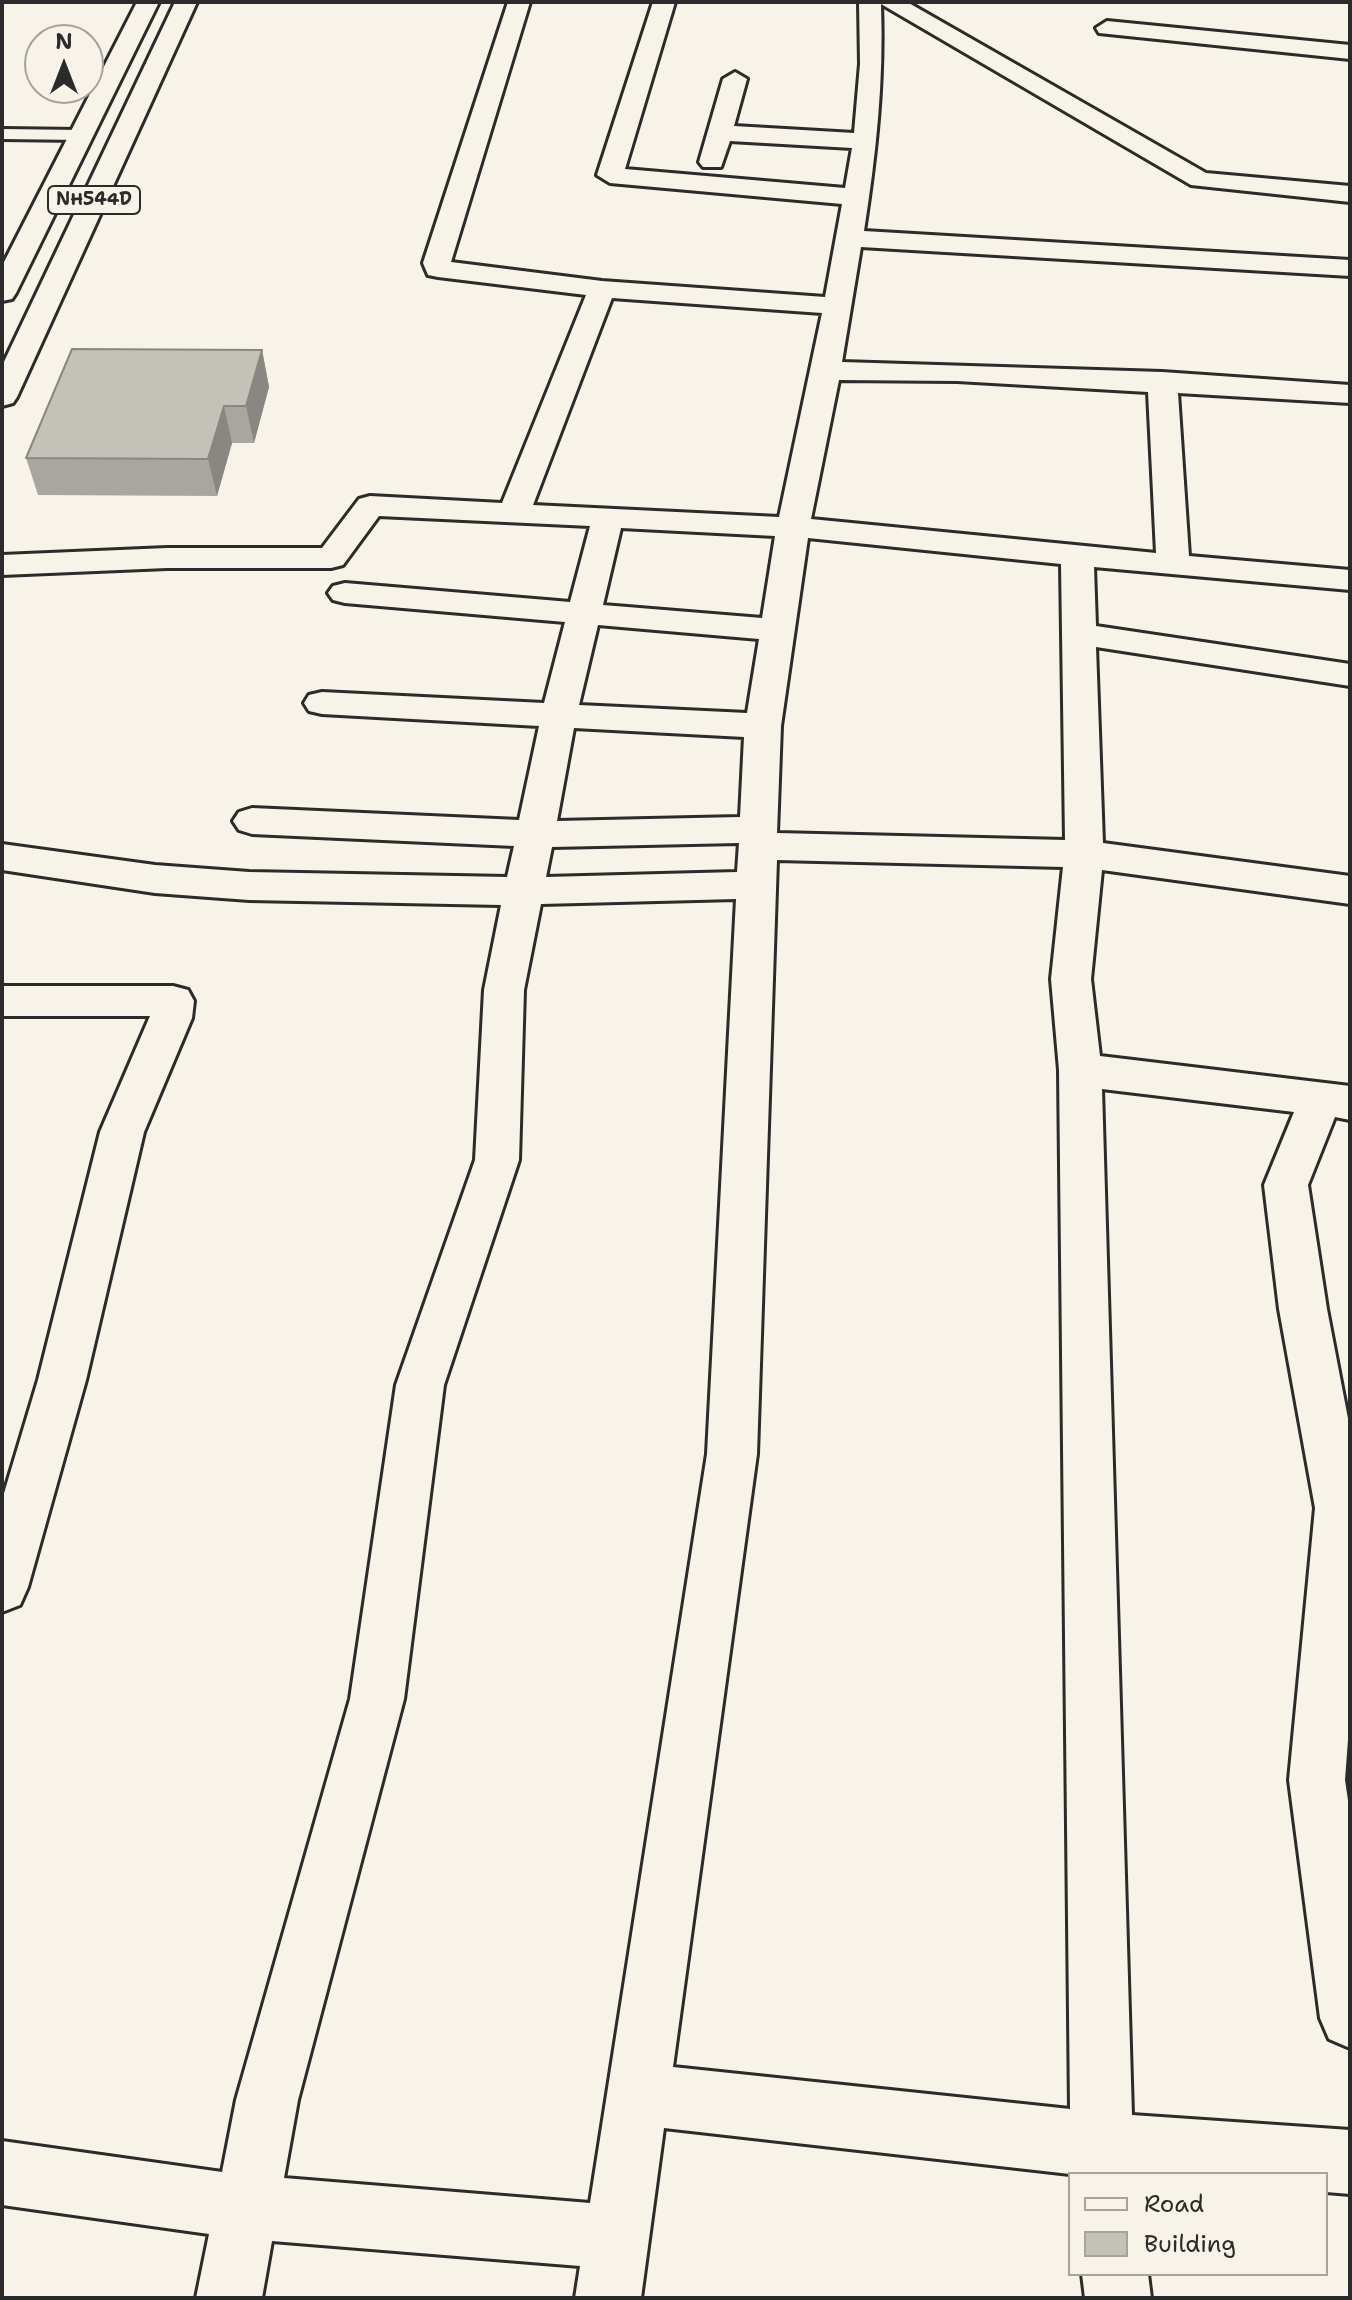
<!DOCTYPE html>
<html>
<head>
<meta charset="utf-8">
<style>
	body { margin:0 }
	#map { position:relative; width:1352px; height:2300px; overflow:hidden; background:#f7f3e8; font-family:"Shantell Sans",sans-serif }
	canvas { display:block }
	.frame { position:absolute; inset:0; border:4px solid #2b2b2b; pointer-events:none }
	.legend { position:absolute; left:1068px; top:2172px; width:260px; height:104px; box-sizing:border-box; background:#f7f3e8; border:2px solid #a5a39c; margin:0; padding:10px 14px; list-style:none; font-size:24px; color:#2b2b2b }
	.legend li { display:flex; align-items:center; gap:16px; height:40px }
	.legend b { width:40px; border:2px solid #a5a39c }
	.north { position:absolute; left:24px; top:24px; width:80px; height:80px; box-sizing:border-box; background:#f7f3e8; border:2px solid #a5a39c; border-radius:50%; rotate:0deg; font-size:22px; font-weight:700; line-height:32px; text-align:center; color:#2b2b2b }
	.north::after { content:''; display:block; margin:auto; width:28px; height:36px; background:#2b2b2b; clip-path:polygon(50% 0,100% 100%,50% 72%,0 100%) }
</style>
</head>
<body>
<div id="map">
<canvas width="1352" height="2300"></canvas>
<div class="frame"></div>
<ul class="legend">
<li><b style="height:10px;background:#f7f3e8"></b>Road</li>
<li><b style="height:22px;background:#c4c1b9"></b>Building</li>
</ul>
<div class="north">N</div>
</div>
<script>
const ctx = document.querySelector('canvas').getContext('2d');
ctx.lineJoin = 'round';
function trace(path, color, width, dash) { ctx.strokeStyle = color; ctx.lineWidth = width; ctx.lineCap = dash ? 'butt' : 'round'; ctx.setLineDash(dash || []); ctx.stroke(path); }
function fillPath(path, color) { ctx.fillStyle = color; ctx.fill(path, 'evenodd'); }
function label(font, color, halo, rows, align = 'center') {
  ctx.font = font + ' "Shantell Sans",sans-serif'; ctx.lineWidth = 7; ctx.setLineDash([]); ctx.textBaseline = 'middle'; ctx.strokeStyle = halo; ctx.fillStyle = color; for (const [text, x, y, turn = 0] of rows) {
    ctx.save(); ctx.translate(x, y); ctx.rotate((+turn || 0) * Math.PI / 180); ctx.textAlign = isNaN(turn) ? turn : align; if (halo) ctx.strokeText(text, 0, 0); ctx.fillText(text, 0, 0); ctx.restore();
  }
}
const service = new Path2D(`
	M2 129 81 130 89 135 81 140 2 139Z`);
const minor = new Path2D(`
	M508 2H530L451 262 602 281 825 297 842 204 610 183 597 175 653 2H675L625 169 845 188 852 148 730 141 721 167H703L699 162 723 79 735 72 747 79 734 126 854 133 860 64 859 2H907L1206 173 1350 186V202L1191 185 881 4C884 81 876 154 864 231L1350 260V276L861 247 842 362 1162 372 1350 385V403L1178 393 1189 556 1350 570V590L1094 567 1096 626 1350 664V686L1096 647 1103 843 1350 876V904L1102 870 1091 979 1100 1056 1350 1086V1120L1335 1117 1308 1185 1327 1309 1350 1429V1713L1345 1780 1350 1814V2048L1329 2039 1320 2018 1289 1780 1315 1508 1279 1309 1264 1185 1294 1112 1102 1089 1132 2115 1350 2130V2194L1326 2192V2174H1070L664 2128 641 2298H575L580 2266 272 2241 262 2298H196L209 2234 2 2205V2141L222 2172 236 2100 350 1699 396 1385 475 1160 484 990 501 905 249 900 155 893 2 870V844L155 865 249 872 507 877 514 846 252 834 239 830 233 821 239 812 252 808 519 820 539 726 322 714 309 711 304 703 309 695 322 692 544 703 565 622 345 603 333 600 328 593 333 586 345 583 570 602 590 526 379 516 343 565 331 568H167L2 575V555L167 548H322L359 499 370 496 502 503 586 295 438 277 428 275 423 263ZM612 298 822 313 779 517 533 505ZM839 380 957 381 1148 392 1156 553 811 519ZM621 528 775 536 762 618 603 605ZM808 538 1061 564 1065 840 777 833 781 726ZM598 625 759 639 747 713 579 705ZM574 728 744 737 740 817 557 821ZM739 843 737 872 546 877 552 847ZM777 860 1063 867 1051 979 1059 1070 1070 2109 673 2067 757 1454ZM736 899 707 1454 590 2203 284 2178 298 2100 404 1699 444 1385 519 1160 524 990 541 904Z
	M1107 21 1350 45V59L1099 33 1096 28Z
	M2 986H173L188 990 194 1001 192 1018 144 1132 86 1380 28 1587 20 1605 2 1612V1500L38 1380 100 1132 150 1016H2Z
	M1082 2274H1148L1151 2298H1085Z`);
const trunk = new Path2D(`
	M137 2H159L16 293 12 299 2 301V266Z
	M175 2H197L17 397 13 403 2 406V366Z`);
trace(service, '#2b2b2b', 6);
trace(minor, '#2b2b2b', 6);
trace(trunk, '#2b2b2b', 6);
fillPath(service, '#f7f3e8');
fillPath(minor, '#f7f3e8');
fillPath(trunk, '#f7f3e8');
fillPath(new Path2D(`
	M262 350 269 387 254 443H232L217 496 38 495 26 458Z`), '#a9a69f');
fillPath(new Path2D(`
	M262 350 269 387 254 443 246 406Z
	M224 406 232 443 217 496 208 459Z`), '#898782');
const building = new Path2D(`
	M72 349 262 350 246 406H224L208 459 26 458Z`);
fillPath(building, '#c4c1b9');
trace(building, '#898782', 2);
for (const [x, y, w] of [
	[94,200,92]
]) { const box = new Path2D(); box.roundRect(x - w / 2, y - 14, w, 28, 6); ctx.fillStyle = '#f7f3e8'; ctx.fill(box); trace(box, '#2b2b2b', 2); }
label('bold 18px', '#2b2b2b', null, [
	["NH544D",94,200]
]);
</script>
</body>
</html>
